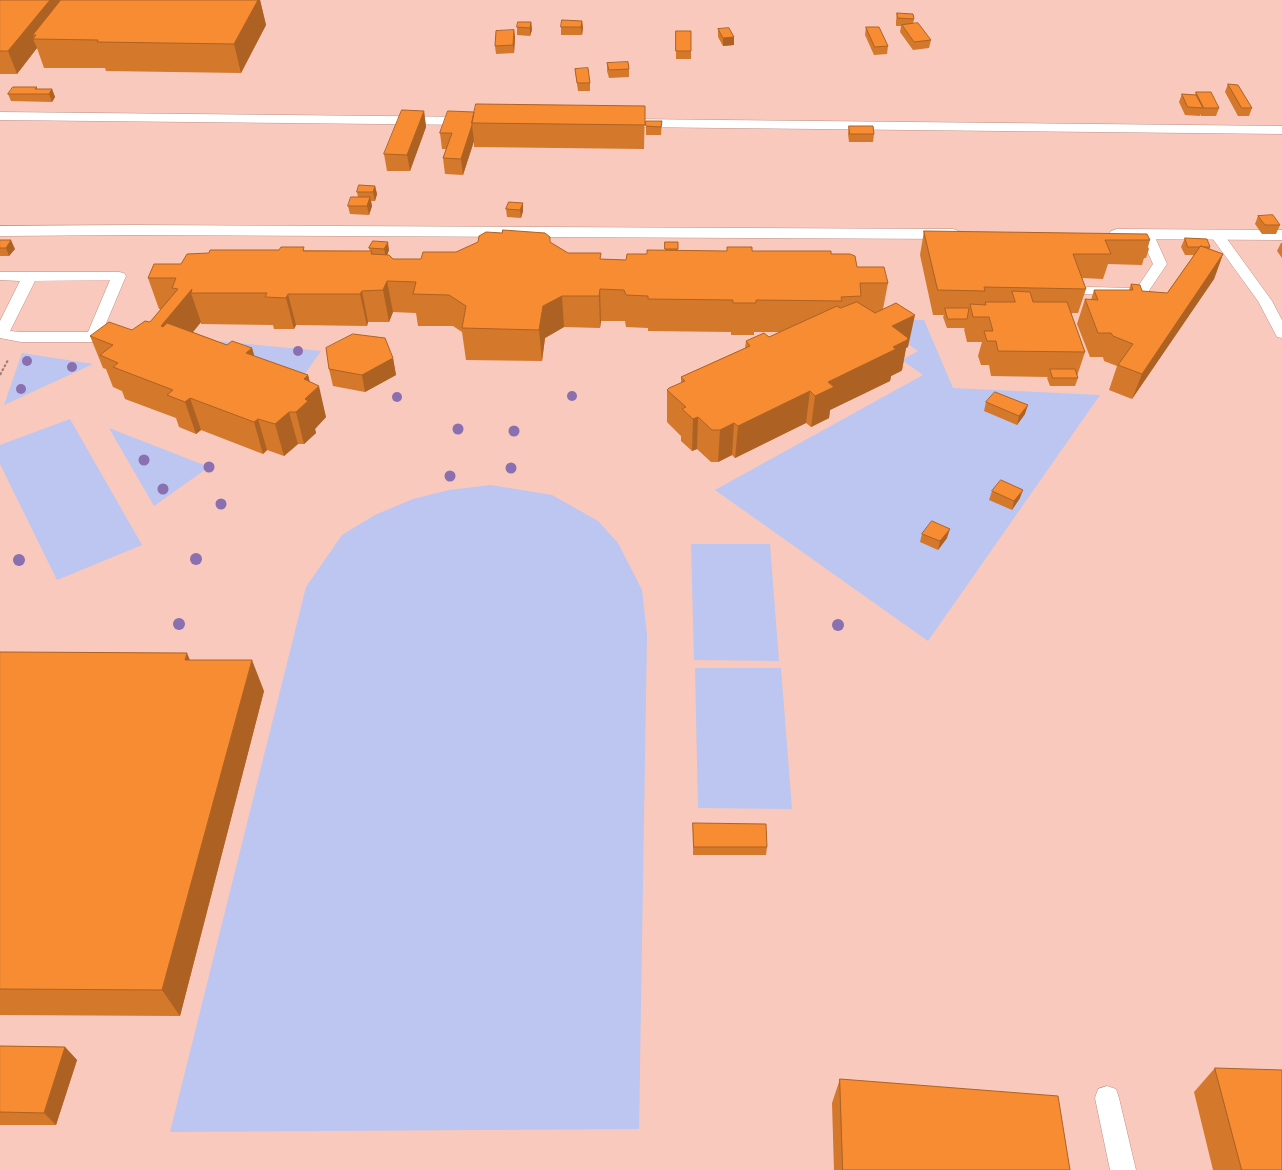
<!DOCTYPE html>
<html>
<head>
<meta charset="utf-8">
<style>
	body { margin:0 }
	canvas { display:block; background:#f8c9bc }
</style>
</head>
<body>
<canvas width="1282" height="1170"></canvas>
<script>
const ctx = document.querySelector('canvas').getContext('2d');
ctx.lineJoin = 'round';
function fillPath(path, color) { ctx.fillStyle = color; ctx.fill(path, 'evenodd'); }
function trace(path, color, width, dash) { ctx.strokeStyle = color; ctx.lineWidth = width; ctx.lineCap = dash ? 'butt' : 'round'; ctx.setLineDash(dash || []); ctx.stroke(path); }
fillPath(new Path2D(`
	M878 319 924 320 953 388 1100 395 928 641 715 490 923 375 902 360 918 351 887 330Z
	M216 341 321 351 297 385Z
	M22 353 93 364 4 405Z
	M70 419 142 545 57 580 0 464V445Z
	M109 428 209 467 154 506Z
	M491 485 552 495 598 521 618 543 642 590 647 634 639 1129 170 1132 306 587 342 535 375 515 413 499 449 490Z
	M691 544H770L779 661 694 660Z
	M695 668H781L792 809 698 808Z`), '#bcc6f0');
const service = new Path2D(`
	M1147 231 1152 232 1154 235 1167 264 1146 295 1141 296 1083 294 1081 291 1083 288 1088 287 1137 288 1153 264 1140 235 1142 232Z
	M1217 231 1222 232 1272 301 1282 320V338L1277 337 1258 301 1210 235 1212 232Z
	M0 272H119L124 273 126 276 99 340 94 342H21L0 338V321L20 281 0 280ZM110 280 88 332H21L10 331 35 281Z
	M1107 1086 1116 1089 1119 1098 1136 1170H1110L1095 1098 1098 1089Z`);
const minor = new Path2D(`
	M0 112 475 117 480 118 482 121 480 124 475 125 0 120Z
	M631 119 1282 126V134L631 127 626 126 624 123 626 120Z`);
const tertiary = new Path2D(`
	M132 225 953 229 959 231 961 234 959 237 953 239 132 235 0 236V226Z
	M1117 229 1282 230V240L1117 239 1111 237 1109 234 1111 231Z`);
trace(service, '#be9185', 1);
trace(minor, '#be9185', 1);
trace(tertiary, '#be9185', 1);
trace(new Path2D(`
	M0 375 8 360`), '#9c7b73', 2, [3, 1.5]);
fillPath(service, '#fff');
fillPath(minor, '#fff');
fillPath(tertiary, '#fff');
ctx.fillStyle = '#8a70b0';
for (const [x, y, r] of [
	[298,351,5],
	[27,361,5],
	[72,367,5],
	[21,389,5],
	[572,396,5],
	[397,397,5],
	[458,429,5.5],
	[514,431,5.5],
	[144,460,5.5],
	[209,467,5.5],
	[511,468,5.5],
	[450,476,5.5],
	[163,489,5.5],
	[221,504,5.5],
	[196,559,6],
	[19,560,6],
	[179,624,6],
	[838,625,6]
]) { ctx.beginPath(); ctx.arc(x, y, r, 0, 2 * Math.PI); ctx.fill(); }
fillPath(new Path2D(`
	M0 0H260L266 25 241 73 106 71 105 68H44L37 48 17 74H0Z
	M897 13 914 19 913 24 931 40 929 48 913 50 900 32 901 26H896V21Z
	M582 21 583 28 582 35H561V27Z
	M531 22 532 30 530 36 517 35V27Z
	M866 27 888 46 887 54 874 55 865 35Z
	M718 29 734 37V45L723 46 718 37Z
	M514 30 515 38 514 53 496 54 495 46Z
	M676 31 691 51V59H676Z
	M607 63 629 69V77L609 78 607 71Z
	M575 69 590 83V91H578L576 77Z
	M1228 84 1252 108 1249 116H1238L1225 92Z
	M37 87V89H52L55 97 52 102 11 101 8 94Z
	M1196 92 1219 108 1216 116H1201V114L1200 116 1185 115 1179 102 1182 94 1195 95Z
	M645 106 644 149 474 147V141L463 175 445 174 443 158 446 149H442L440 133 474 112Z
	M424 111 426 127 410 171H387L384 154Z
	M646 121H662L661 135H646Z
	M849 126 874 134 873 142H849L848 134Z
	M375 186 377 194 375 201H371L372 206 369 215 350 214 348 206 358 197 357 192Z
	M509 202 523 211 521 218 507 217 506 209Z
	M1258 216 1280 225 1276 234H1262L1255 224Z
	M924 231 1150 240 1148 247 1149 249 1146 258H1144L1142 265 1108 264 1103 279 1082 278 1086 289 1078 313H1071L1085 352 1077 376 1078 378 1075 386H1050L1047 378 1048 377 991 376 989 365H981L978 356 982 342H967L964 329 965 328H947L943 317 944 315H933L920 255Z
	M1185 238 1210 247V249L1223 254 1214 279 1132 399 1109 390 1117 366 1104 361 1103 357H1090L1077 324 1085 299 1091 300 1094 290H1129L1131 284 1142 291 1167 293 1194 255H1185L1181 247Z
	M0 240 15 249 9 256H0Z
	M373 241 389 250 387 255 393 259H421L456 252 551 243 568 253 601 259 626 260 647 254 665 251V242H678V251H727V247L752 251 831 254 888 283 883 309 908 347 906 348 902 370 901 371 891 376 890 381 830 410 829 418 811 427 806 423 735 458 732 455 718 462H711L697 449 692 451 681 441V436L667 422V390L681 383V377L745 348 746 341 769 337 780 332H754V335H731V332L648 331V328L626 327 625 321H601L600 328 564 327 545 338 542 361 466 360 462 332 453 326H418L416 313 393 312 389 322H368L367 326 296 325 294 329H274L273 325 201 324V322L193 332 227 345 252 348 254 356 308 375 310 382 326 417 315 429 316 433 304 444H298L284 456 267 450 263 454 201 430 196 434 179 427 176 418 125 399 122 391 113 387 106 369 103 368 90 336 132 330 150 322 161 309H159L148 278 209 253 279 250 370 251 369 248Z
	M1281 243H1282V258L1277 251Z
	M393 358 396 375 365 392 333 386 329 369Z
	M986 402 1025 414 1017 425 984 411Z
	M992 491 1020 498 1012 510 989 500Z
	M922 534 947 538 938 550 920 542Z
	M0 652 190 660 264 691 180 1016 0 1015Z
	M693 823 767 847 766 855H693Z
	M0 1046 65 1047 77 1060 56 1125H0Z
	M1215 1068 1282 1170H1213L1194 1092Z
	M840 1079 1070 1170H834L832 1103Z`), '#d4782c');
fillPath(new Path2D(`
	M50 0H60L36 35H33L35 39H33L37 48 17 74 8 51Z
	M258 0H260L266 25 241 73 234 44Z
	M582 21 583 28 582 35 581 27Z
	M531 22 532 30 530 36V28Z
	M514 30 515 38 514 53 513 45Z
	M734 37V45L723 46V38Z
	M52 89 55 97 52 102 49 94Z
	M424 111 426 127 410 171 407 155Z
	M472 125 474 141 463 175 461 159Z
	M375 186 377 194 375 201 373 192Z
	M370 197 372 206 369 215 367 206Z
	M523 203V211L521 218 520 210Z
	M11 240 15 249 9 256 6 248Z
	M388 242 389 250 386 258 384 249Z
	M1223 254 1214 279 1132 399 1142 374Z
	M387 281 393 312 389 322 383 290Z
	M192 289 191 293 201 322 172 358 161 326Z
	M600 289 601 321 600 328 599 296Z
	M362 291 368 322 367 326 360 294Z
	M288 294 296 325 294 329 286 298Z
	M562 296 564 327 545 338 542 361 539 330 543 306Z
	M915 315 908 347 906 348 902 370 901 371 891 376 890 381 830 410 829 418 811 427 815 396 828 382 892 326Z
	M252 348 261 379 246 353Z
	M393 358 396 375 365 392 362 375Z
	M308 375 312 392 319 386 326 417 315 429 316 433 304 444 296 412 305 399 304 379Z
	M810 391 806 423 735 458 738 426Z
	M190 398 201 430 196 434 185 402Z
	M1028 405 1025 414 1017 425 1019 416Z
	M289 412 298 444 284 456 275 424Z
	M698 417 697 449 692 451 693 419Z
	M258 419 267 450 263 454 254 422Z
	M734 423 732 455 718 462 720 430Z
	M1023 490 1020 498 1012 510 1014 501Z
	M950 529 947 538 938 550 940 541Z
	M187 653 200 684 185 660Z
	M252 660 264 691 180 1016 162 990Z
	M65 1047 77 1060 56 1125 44 1113Z`), '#ad6224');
const building = new Path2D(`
	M0 0H50L8 51H0Z
	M61 0H258L234 44 97 42 98 40 33 39 36 35H33Z
	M897 13 913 14 914 19 898 18Z
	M562 20 582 21 581 27H561Z
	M518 22H531L530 28 517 27Z
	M918 23 931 40 914 42 902 25Z
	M866 27H879L888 46 875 47Z
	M729 28 734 37 723 38 718 29Z
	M514 30 513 45 495 46 496 31Z
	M676 31H691V51H676Z
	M628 62 629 69 609 70 607 63Z
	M588 68 590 83H577L575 69Z
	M1228 84 1238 85 1252 108H1242Z
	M13 87H37L35 89H52L49 94H8Z
	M1196 92H1211L1219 108H1204Z
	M1182 94 1196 95 1203 108 1188 107Z
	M476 104 645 106V125L472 123Z
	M402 110 424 111 407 155 384 154Z
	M448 111 474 112 472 123V125L461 159 443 158 452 133H440Z
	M646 121H662L661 127 646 126Z
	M849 126H873L874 134H850Z
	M359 185 375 186 373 192H357Z
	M351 197H370L367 206H348Z
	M509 202 523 203 520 210 506 209Z
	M1273 215 1280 225H1265L1258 216Z
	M503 230 545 233 550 237V242L568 253H601L600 259 626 260 627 254H647V250L727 251V247H752V251H831V254H850L855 256 857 267H884L888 283H860L861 296 841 297 842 301 756 300V303H733V300L648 299V296L626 295 624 290 600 289 599 296H562L543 306 539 330 462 328 466 306 449 295 413 294 416 282 387 281 383 290 362 291 360 294H288L286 298 265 297 267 293H191L192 289 161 326 163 327 167 323 227 345 232 341 252 348 246 353 308 375 304 379 319 386 305 399 308 401 296 412H289L275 424 258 419 254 422 190 398 185 402 167 395 173 390 113 367 118 363 100 355 113 345 90 336 109 322 132 330 145 321 150 322 178 289 172 288 176 278H148L154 264H181L187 254 209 253 210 250H279L281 247H304L303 251H372L371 254 389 255 393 259H421L423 252H456L478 242 479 236 486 232 502 233Z
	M924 231 1147 234 1150 240H1105L1111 254H1073L1086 289 984 287 985 291 938 290Z
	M1185 238 1207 239 1210 247H1204L1201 246 1200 247H1188Z
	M0 240H11L6 248H0Z
	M373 241 388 242 384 249 369 248Z
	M665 242H678V249H665Z
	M1201 246 1223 254 1142 374 1118 365 1133 344 1113 336 1111 333H1098L1085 299 1098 300 1094 290H1133L1131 284 1140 285 1142 291 1167 293Z
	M1012 291 1030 292 1033 302H1067L1085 352 998 351 996 341H987L984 331H993L989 317H973L970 304 986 305 985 302H1015Z
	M857 302 875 313 896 303 915 315 892 326 908 338 907 340 893 347 896 349 828 382 834 387 815 396 810 391 738 426 734 423 720 430H712L698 417 693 419 682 409 686 407 667 390 669 388 685 381 681 377 750 346 746 341 764 333 769 337 837 306 840 308Z
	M945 308H969L967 319H948Z
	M353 334 385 338 393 358 362 375 329 369 326 348Z
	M1050 369H1075L1078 378H1053Z
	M995 392 1028 405 1019 416 986 402Z
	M1001 480 1023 490 1014 501 992 491Z
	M932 521 950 529 940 541 922 534Z
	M0 652 187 653 185 660H252L162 990 0 989Z
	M693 823 766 824 767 847H694Z
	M0 1046 65 1047 44 1113 0 1112Z
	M1215 1068 1282 1070V1170H1242Z
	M840 1079 1058 1096 1070 1170H843Z`);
fillPath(building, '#f78c33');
trace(building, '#ad6224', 1);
</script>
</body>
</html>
